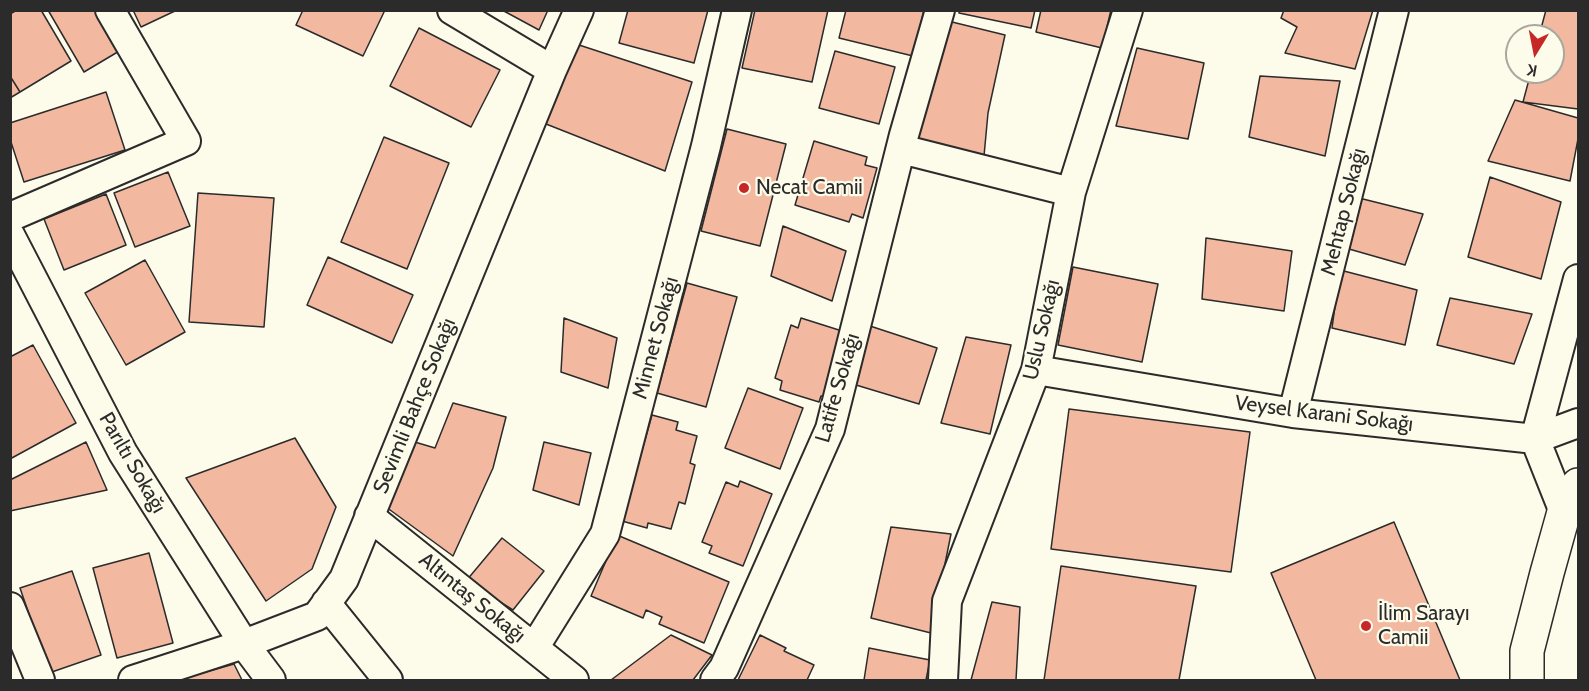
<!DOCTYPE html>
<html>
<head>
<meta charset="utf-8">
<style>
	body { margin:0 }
	#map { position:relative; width:1589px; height:691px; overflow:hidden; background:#fdfbea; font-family:Cabin,sans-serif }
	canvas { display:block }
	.frame { position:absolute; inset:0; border:12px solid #2b2b2b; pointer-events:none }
	.north { position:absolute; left:1505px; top:24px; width:60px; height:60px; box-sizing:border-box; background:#fdfbea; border:2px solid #a9a89e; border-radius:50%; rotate:190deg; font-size:16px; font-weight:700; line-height:24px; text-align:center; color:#2b2b2b }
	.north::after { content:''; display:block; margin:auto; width:21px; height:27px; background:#c62828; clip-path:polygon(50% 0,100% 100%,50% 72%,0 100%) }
</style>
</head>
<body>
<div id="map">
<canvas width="1589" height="691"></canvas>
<div class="frame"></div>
<div class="north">K</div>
</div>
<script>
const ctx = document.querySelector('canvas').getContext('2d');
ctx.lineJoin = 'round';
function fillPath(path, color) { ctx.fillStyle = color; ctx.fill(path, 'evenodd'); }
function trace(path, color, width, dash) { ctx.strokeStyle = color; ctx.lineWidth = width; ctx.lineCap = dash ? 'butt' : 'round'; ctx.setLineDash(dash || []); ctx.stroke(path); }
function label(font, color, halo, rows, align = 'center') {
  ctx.font = font + ' Cabin,sans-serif'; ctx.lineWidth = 4.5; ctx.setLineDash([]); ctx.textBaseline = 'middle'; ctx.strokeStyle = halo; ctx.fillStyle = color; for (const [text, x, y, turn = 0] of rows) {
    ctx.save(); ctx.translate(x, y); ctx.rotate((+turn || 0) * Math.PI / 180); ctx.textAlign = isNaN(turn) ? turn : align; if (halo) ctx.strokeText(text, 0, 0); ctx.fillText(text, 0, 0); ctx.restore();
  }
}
const building = new Path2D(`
	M17 10H41L71 61 20 92 10 76V14Z
	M48 10H98L121 50 84 72Z
	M133 10H177L141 27Z
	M303 10H385L363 56 296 25Z
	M502 10H548L539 30Z
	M628 10H708L694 63 619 43Z
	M755 10H828L812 82 742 68Z
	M846 10H924L913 56 839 38Z
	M959 10H1035L1031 28 959 13Z
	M1041 10H1111L1102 48 1036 32Z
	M1284 10H1373L1355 69 1285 53 1297 27 1281 18Z
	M1546 10H1578V109L1523 102 1531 72H1553V36H1539Z
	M948 21 1005 35 988 113 984 156 916 138Z
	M419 28 500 70 471 127 390 86Z
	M573 43 692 82 665 171 541 122Z
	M1137 48 1204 63 1188 139 1116 126Z
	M835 51 895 67 879 124 819 108Z
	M10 76 20 92 10 98Z
	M1260 76 1340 81 1325 156 1249 137Z
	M106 92 125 150 24 182 10 139V123Z
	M1515 100 1578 118V139L1570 181 1488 161Z
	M727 129 786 144 760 246 701 231Z
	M384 137 449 163 407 269 341 242Z
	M814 141 867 157 865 165 877 168 863 218 852 214 849 222 795 205Z
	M168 172 190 226 135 247 114 193Z
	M1490 177 1561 202 1541 279 1468 257Z
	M198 193 274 198 264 327 189 322Z
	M106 194 126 245 64 270 44 219Z
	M1359 198 1423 214 1405 265 1349 249Z
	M783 226 846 251 832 301 771 276Z
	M1206 238 1292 251 1284 311 1202 299Z
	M328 257 413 295 392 343 307 305Z
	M145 260 185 332 126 365 85 293Z
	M1073 267 1158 284 1142 362 1058 345Z
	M1340 270 1417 290 1405 345 1332 328Z
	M687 283 737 297 706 407 657 393Z
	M1450 298 1532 314 1514 364 1437 345Z
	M564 318 617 338 608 388 561 372Z
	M801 318 842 331 827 397 821 396 819 402 780 390 782 381 775 378 791 325 798 328Z
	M867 325 937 348 919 404 856 385Z
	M966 337 1011 345 990 434 941 423Z
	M33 345 76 423 10 459V357Z
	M748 388 803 408 780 469 725 448Z
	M453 403 506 417 493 468 453 556 386 507 408 440 435 448Z
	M1069 409 1250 432 1231 572 1051 549Z
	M652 415 678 422 676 430 697 436 690 463 695 465 685 504 679 502 671 529 648 523 647 528 622 521Z
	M295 438 336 507 312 569 266 601 186 478Z
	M86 442 107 490 10 511V480Z
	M544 442 591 453 579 505 533 490Z
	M740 481 772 494 743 566 709 553 712 546 702 542 726 482 738 487Z
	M1394 522 1460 680H1316L1271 573Z
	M891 527 951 534 931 633 871 618Z
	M617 535 729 582 704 643 659 624 662 617 646 610 643 618 591 596Z
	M502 538 544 571 513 610 466 581Z
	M149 553 173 643 117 658 93 568Z
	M1061 566 1196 586 1179 680H1044Z
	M72 571 101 655 49 673 20 588Z
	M992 602 1020 607 1016 680H971Z
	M671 635 712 655 693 680H611Z
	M760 635 786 648 784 651 814 665 807 680H738Z
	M869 648 930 660 926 680H864Z
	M234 664 242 680H177Z`);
fillPath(building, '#f2b8a0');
trace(building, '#2b2b2b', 1.5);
const street = new Path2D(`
	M452 10 552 70
	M901 149 1071 192
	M10 217 186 141 110 10
	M10 235 123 453 244 644 271 680
	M1036 370 1293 413 1535 439 1564 512
	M1293 413 1394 10
	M1535 439 1578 279
	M1535 439 1578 423
	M369 516 574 680
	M326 603 388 680
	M10 607 40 680
	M534 648 605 534 706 146 737 10
	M133 680 244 644 317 616 344 579 552 70 579 10
	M715 680 724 668 830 429 904 135 940 10
	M943 680 947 601 1036 370 1071 192 1128 10`);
const secondary = new Path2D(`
	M1527 680V651L1547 573 1564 512 1578 485`);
trace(street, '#2b2b2b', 32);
trace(secondary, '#2b2b2b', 36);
trace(street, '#fdfbea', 28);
trace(secondary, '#fdfbea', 33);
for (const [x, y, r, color] of [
	[744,188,6,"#c62828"],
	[1366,626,6,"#c62828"]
]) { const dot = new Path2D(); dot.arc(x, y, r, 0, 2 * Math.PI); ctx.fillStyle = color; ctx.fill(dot); trace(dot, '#fdfbea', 2); }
label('21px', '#2b2b2b', '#fdfbea', [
	["Necat Camii",756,188],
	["İlim Sarayı",1378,614],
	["Camii",1378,638]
], 'left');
label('21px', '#2b2b2b', '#fdfbea', [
	["Mehtap Sokağı",1344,212,-76],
	["Uslu Sokağı",1042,330,-77],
	["Minnet Sokağı",656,338,-75],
	["Latife Sokağı",838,388,-74],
	["Sevimli Bahçe Sokağı",415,406,-68],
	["Veysel Karani Sokağı",1324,414,7],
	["Parıltı Sokağı",132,463,60],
	["Altıntaş Sokağı",472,598,39]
]);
</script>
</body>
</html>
